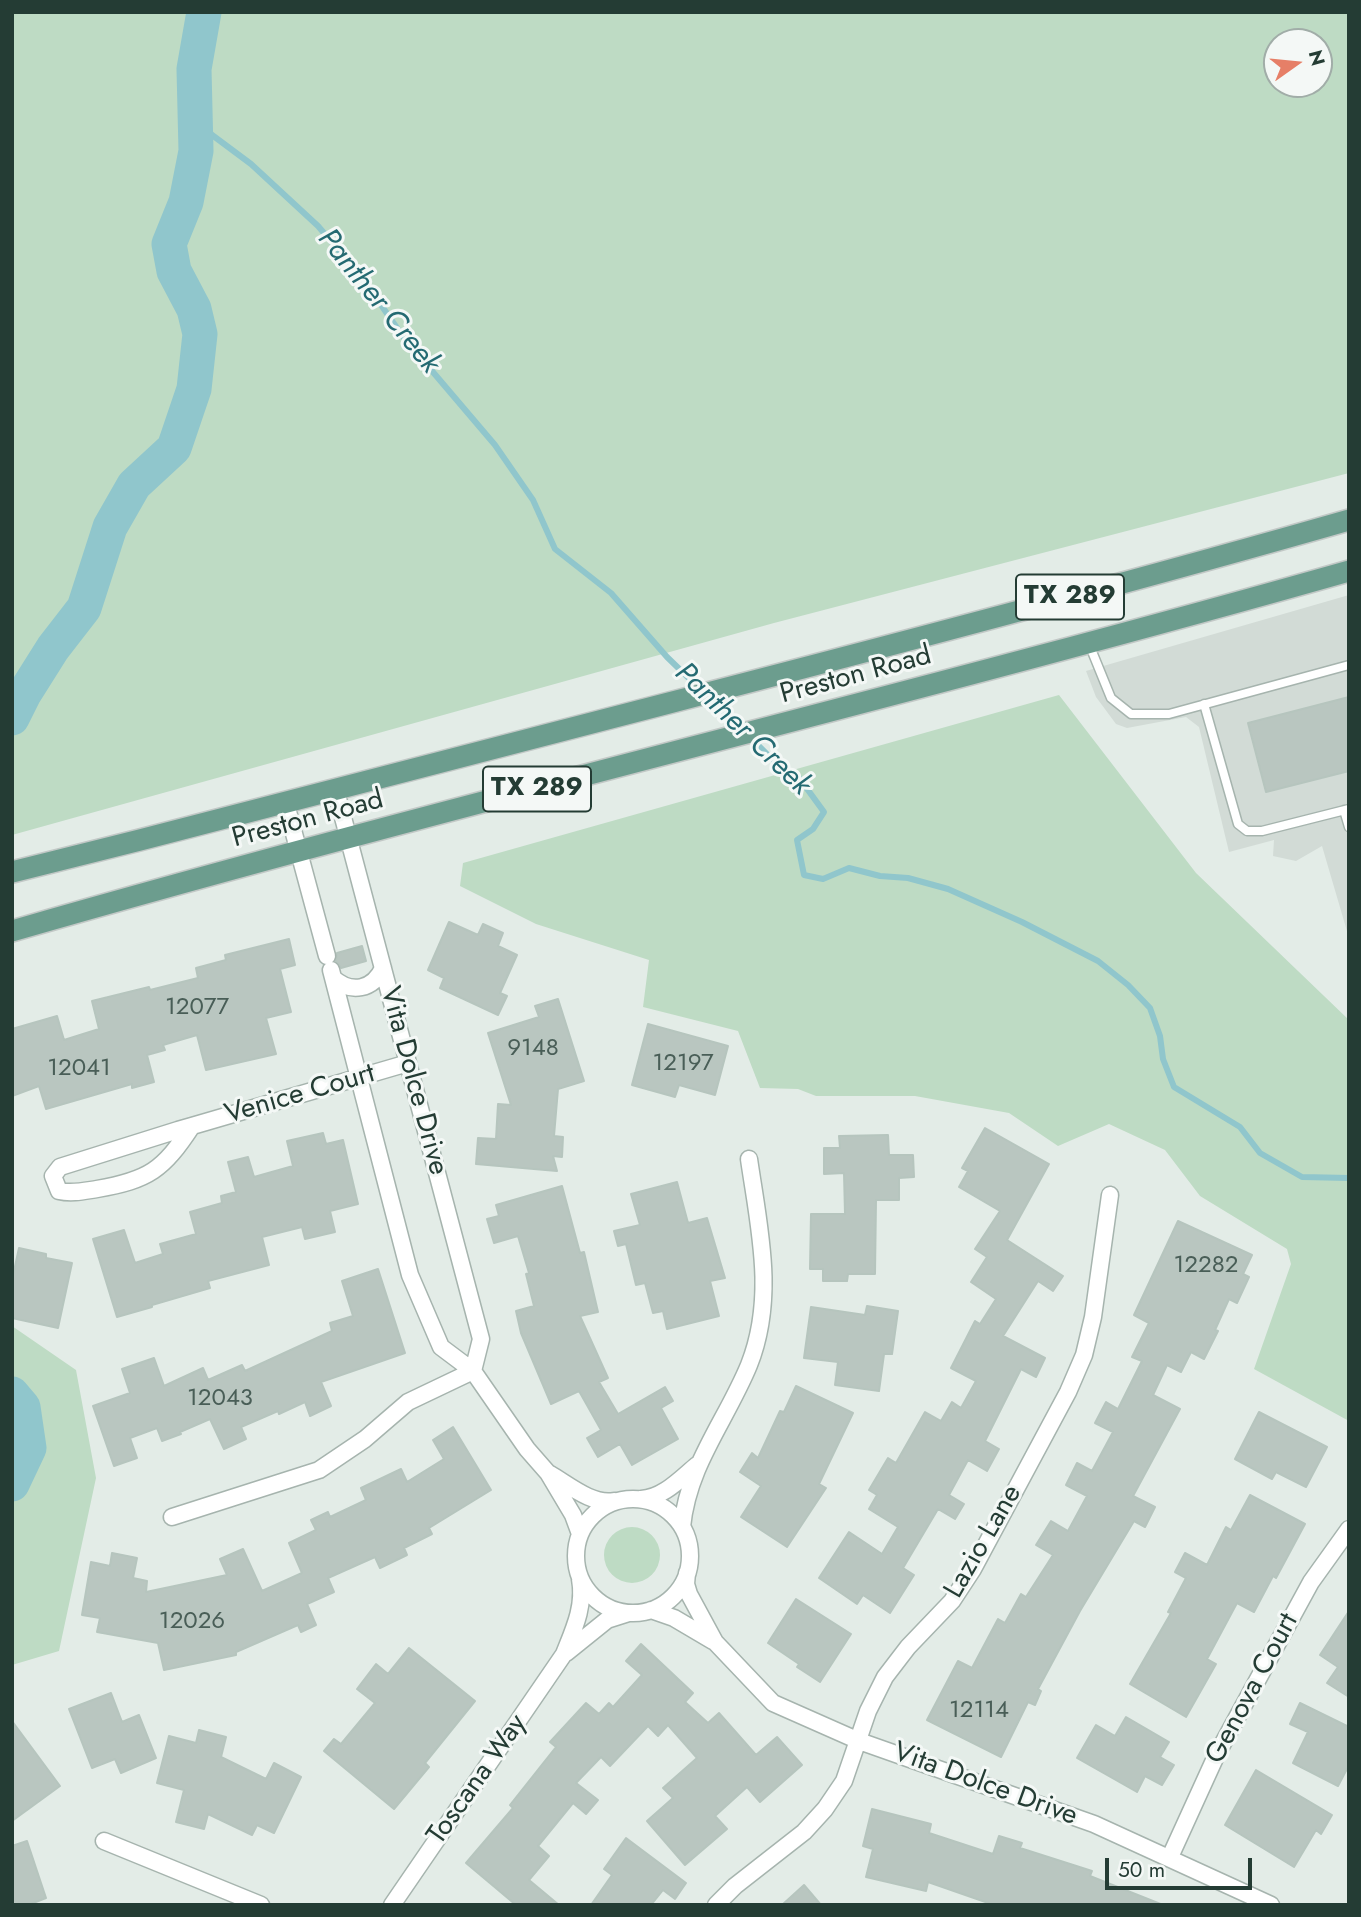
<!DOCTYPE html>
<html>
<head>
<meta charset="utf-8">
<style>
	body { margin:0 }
	#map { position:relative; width:1361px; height:1917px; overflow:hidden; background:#e3ece7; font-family:Jost,sans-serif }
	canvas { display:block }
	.frame { position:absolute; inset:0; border:14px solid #243c34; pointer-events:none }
	.north { position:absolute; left:1263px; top:28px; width:70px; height:70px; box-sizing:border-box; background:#f4f8f6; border:2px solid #a1ada8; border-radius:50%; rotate:75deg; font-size:19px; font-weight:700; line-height:28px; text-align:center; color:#243c34 }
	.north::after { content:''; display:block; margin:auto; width:24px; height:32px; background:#e67f67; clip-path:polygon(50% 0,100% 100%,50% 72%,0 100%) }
	.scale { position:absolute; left:1105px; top:1858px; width:147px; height:32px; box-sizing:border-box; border:4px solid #243c34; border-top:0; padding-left:9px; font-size:21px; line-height:24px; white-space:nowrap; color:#243c34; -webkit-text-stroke:5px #f4f8f6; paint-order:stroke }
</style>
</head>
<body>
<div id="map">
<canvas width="1361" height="1917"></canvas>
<div class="frame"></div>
<div class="north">N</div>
<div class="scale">50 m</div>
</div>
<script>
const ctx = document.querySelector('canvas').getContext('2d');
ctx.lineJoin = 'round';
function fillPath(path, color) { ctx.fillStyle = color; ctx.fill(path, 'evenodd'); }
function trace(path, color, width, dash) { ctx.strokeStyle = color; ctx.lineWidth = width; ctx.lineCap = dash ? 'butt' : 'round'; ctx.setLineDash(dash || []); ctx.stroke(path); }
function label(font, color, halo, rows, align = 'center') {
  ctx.font = font + ' Jost,sans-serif'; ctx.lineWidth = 6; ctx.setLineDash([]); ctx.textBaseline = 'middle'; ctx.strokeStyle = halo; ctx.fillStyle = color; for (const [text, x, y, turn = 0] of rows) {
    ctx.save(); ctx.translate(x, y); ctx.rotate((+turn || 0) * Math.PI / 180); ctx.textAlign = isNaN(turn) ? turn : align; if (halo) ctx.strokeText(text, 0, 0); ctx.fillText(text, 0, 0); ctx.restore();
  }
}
fillPath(new Path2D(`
	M1349 595V938L1322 846 1296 861 1273 856 1274 840 1229 852 1199 727 1186 717 1127 728 1116 724 1096 697 1086 671Z`), '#d2dbd6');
fillPath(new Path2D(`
	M12 12H1349V473L774 623 12 835ZM1319 42V84H1277V42Z
	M1059 695 1196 873 1349 1020V1421L1254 1369 1291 1264 1287 1249 1200 1196 1165 1150 1109 1124 1058 1146 1009 1113 915 1096H816L798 1089 760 1088 738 1031 643 1007 649 960 536 924 460 886 463 863Z
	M12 1326 76 1370 96 1478 59 1651 12 1665Z
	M604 1555a28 28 0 1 1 56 0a28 28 0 1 1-56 0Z`), '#bedbc4');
trace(new Path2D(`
	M196 123 251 164 318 226 363 279 404 338 495 445 533 500 555 549 611 593 667 657 701 690
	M708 697 741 729
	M749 736 778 765 797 775 824 812 813 829 797 840 804 875 823 879 849 868 880 876 908 878 948 889 1022 922 1098 961 1128 985 1150 1008 1160 1036 1163 1059 1174 1087 1240 1127 1260 1153 1302 1177 1349 1178`), '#90c6cc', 6);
trace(new Path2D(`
	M12 718 24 694 53 648 84 608 110 527 134 485 174 448 194 389 200 334 194 309 174 271 169 244 186 202 196 151 194 69 204 12
	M12 1394 23 1407 29 1448 12 1484`), '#90c6cc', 35);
const building = new Path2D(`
	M1349 697V771L1266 792 1248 723Z
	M449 922 478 935 483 924 503 933 498 946 517 955 500 993 507 996 498 1015 440 988 444 978 428 970Z
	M289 939 295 965 280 969 291 1012 266 1018 276 1054 206 1070 197 1035 163 1045 165 1050 147 1055 154 1082 132 1088V1084L46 1109 39 1086 12 1096V1029L57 1016 64 1040 99 1029 92 1001 149 987 150 990 198 978 196 968 226 960 225 955Z
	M362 946 366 961 341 968 336 961 337 953Z
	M558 999 584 1081 558 1089 554 1136 563 1137 562 1157 553 1156 557 1171 476 1164 478 1138 496 1139 498 1104 511 1105 488 1033 539 1017 535 1006Z
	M648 1024 728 1046 715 1095 679 1085 675 1097 632 1085Z
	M985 1128 1049 1164 1007 1240 1063 1276 1053 1291 1038 1281 1003 1336 1045 1358 1036 1377 1021 1369 985 1441 999 1449 987 1471 968 1460 949 1495 964 1504 955 1519 938 1509 903 1568 914 1575 890 1613 863 1595 857 1604 819 1578 849 1532 882 1554 898 1527 869 1509 877 1495 869 1490 888 1458 896 1463 925 1412 941 1421 952 1402 961 1408 976 1381 951 1368 975 1321 980 1324 996 1299 971 1282 987 1257 975 1249 1000 1211 959 1187 968 1171 962 1168Z
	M323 1133 326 1144 343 1140 358 1204 330 1211 335 1232 305 1239 302 1227 262 1237 269 1265 208 1281 210 1288 152 1305V1307L117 1317 93 1239 124 1230 135 1263 163 1254 160 1244 196 1234 190 1212 222 1203 221 1196 236 1192 228 1162 248 1157 254 1177 293 1166 287 1141Z
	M888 1135 889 1155H913L914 1177 899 1178V1200H876L875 1274H848L847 1281H823V1269H810L811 1214H845L844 1173 824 1174V1148H840L839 1136Z
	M677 1182 688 1223 707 1218 725 1278 710 1281 719 1316 667 1329 663 1311 653 1313 645 1283 636 1285 626 1244 618 1246 614 1231 640 1225 631 1194Z
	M562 1186 580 1253 584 1252 598 1312 580 1316 608 1378 599 1382 618 1414 665 1387 673 1401 661 1408 678 1439 632 1465 620 1444 598 1457 587 1438 601 1430 579 1391 551 1404 521 1333 516 1311 534 1306 526 1274 529 1273 518 1236 494 1243 487 1219 499 1216 496 1205Z
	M1178 1221 1252 1255 1243 1274 1249 1277 1237 1303 1229 1299 1215 1330 1218 1331 1204 1359 1191 1352 1181 1372 1167 1365 1153 1395 1180 1409 1133 1496 1155 1507 1145 1527 1134 1521 1080 1611 1038 1689 1041 1691 1035 1705 1028 1702 1001 1757 927 1720 958 1661 972 1668 998 1619 1005 1623 1021 1594 1026 1597 1053 1555 1036 1545 1051 1521 1068 1531 1087 1496 1066 1485 1077 1463 1092 1471 1113 1432 1095 1423 1106 1402 1118 1409 1142 1361 1132 1357 1149 1323 1134 1315Z
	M19 1248 46 1254V1258L72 1263 58 1328 12 1318V1280Z
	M378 1269 405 1353 321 1382 331 1406 310 1416 305 1402 279 1414 278 1411 241 1427 246 1439 224 1449 210 1419 180 1432 181 1434 162 1441 157 1428 130 1438 137 1458 114 1466 93 1406 130 1393 122 1369 154 1358 164 1386 203 1368 208 1380 242 1365 245 1371 332 1331 330 1323 353 1316 342 1281Z
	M867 1306 898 1311 892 1354H884L879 1391 835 1385 838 1362 804 1358 811 1307 865 1315Z
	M796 1386 853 1413 819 1484 826 1488 787 1547 741 1517 761 1486 740 1472 752 1453 758 1458 780 1411 784 1412Z
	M1259 1412 1327 1447 1306 1487 1276 1472 1272 1479 1235 1459Z
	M453 1427 491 1490 429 1528 432 1534 404 1548 407 1555 380 1568 375 1557 328 1578 334 1592 307 1604 316 1625 301 1632 298 1625 236 1652V1655L164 1670 158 1643 97 1632 100 1618 82 1615 91 1562 110 1566 112 1553 137 1558 133 1578 147 1581 146 1592 227 1575 220 1559 243 1549 262 1591 302 1573 289 1543 316 1530 311 1520 328 1512 330 1517 366 1500 361 1488 401 1469 407 1482 444 1459 433 1440Z
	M1250 1495 1305 1524 1276 1578 1273 1576 1254 1612 1237 1603 1207 1659 1216 1664 1186 1717 1130 1684 1171 1613 1168 1612 1186 1578 1175 1572 1185 1553 1207 1565 1226 1527 1231 1530Z
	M796 1599 851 1634 820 1682 797 1667 799 1664 768 1643Z
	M1349 1611V1697L1327 1683 1338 1667 1320 1655Z
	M641 1644 693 1693 685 1702 708 1723 719 1713 756 1755 777 1737 802 1765 760 1802 747 1787 715 1816 727 1829 685 1865 647 1821 673 1798 663 1788 697 1758 668 1725 658 1736 648 1726 610 1766 601 1757 576 1783 598 1800 586 1814 573 1803 538 1846 549 1856 529 1880 559 1905H516L466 1863 513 1808 510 1805 556 1747 550 1742 586 1703 599 1714 609 1703 613 1707 642 1675 626 1661Z
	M409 1648 475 1701 425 1763 429 1767 394 1809 324 1751 334 1739 341 1744 375 1703 357 1689 376 1664 388 1674Z
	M111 1693 122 1722 139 1715 156 1758 121 1773 115 1759 92 1768 69 1709Z
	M1300 1703 1349 1727V1765L1338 1786 1293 1763 1308 1732 1290 1724Z
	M1126 1717 1169 1742 1160 1757 1174 1765 1162 1785 1145 1776 1137 1792 1077 1758 1096 1725 1115 1736Z
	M12 1721 60 1786 12 1821Z
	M199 1730 226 1737 221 1757 266 1779 274 1763 301 1777 274 1833 257 1825 252 1835 208 1814 204 1829 176 1822 184 1790 157 1783 169 1736 196 1743Z
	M1256 1770 1332 1815 1321 1834 1316 1830 1294 1867 1225 1825Z
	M872 1809 931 1824 929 1833 993 1854 999 1836 1022 1843 1020 1848 1092 1871 1090 1876 1163 1905H994L928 1882 926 1891 866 1877 873 1849 863 1846Z
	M626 1838 686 1883 675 1899 663 1890 651 1905H591L612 1875 604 1869Z
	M27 1841 46 1898 28 1905H12V1846Z
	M804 1885 821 1905H782Z`);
fillPath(building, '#b9c6c0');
trace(building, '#b6c5be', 2);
const lane = new Path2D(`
	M1089 644 1111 698 1131 714H1169L1349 665
	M1204 704 1238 824 1247 831H1262L1349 809
	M1344 810 1349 827`);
const street = new Path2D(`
	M336 791 481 1339 473 1371
	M286 804 327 956
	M331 970 410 1275 441 1347 473 1371 527 1449 548 1473 573 1515 580 1534
	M333 978C351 994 373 990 383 968
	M192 1126C163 1170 149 1180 97 1189 84 1191 72 1194 59 1191L53 1176 60 1167 178 1130 192 1126 408 1063
	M550 1474C569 1485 592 1505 614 1501
	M641 1499C663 1498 680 1479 697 1465
	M576 1556a57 57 0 1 1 114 0a57 57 0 1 1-114 0Z
	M172 1517 319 1470 365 1439 408 1402 473 1371
	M682 1527C688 1465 726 1421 749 1365 776 1297 759 1228 749 1159
	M687 1573 686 1584 689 1594 715 1642 773 1703 859 1741 1094 1824 1271 1905
	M651 1610 674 1618 713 1641
	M566 1653 607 1620 629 1613
	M104 1841 261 1905
	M1170 1857 1216 1756 1311 1582 1349 1529
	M392 1905 564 1654C574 1629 585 1606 580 1579
	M716 1905 735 1886 804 1832 825 1809 844 1781 868 1711 885 1677 908 1647 952 1601 973 1569 1068 1392 1084 1355 1093 1317 1110 1195`);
const primary = new Path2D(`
	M12 872C230 818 447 761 665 704 893 645 1122 585 1349 520
	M12 931C456 803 905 697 1349 571`);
trace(lane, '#a6b4ae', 11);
trace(street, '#a6b4ae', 19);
trace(primary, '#c2c8c6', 24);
trace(lane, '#fff', 8);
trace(street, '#fff', 16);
trace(primary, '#6c9d8e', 21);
label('24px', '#495e57', null, [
	["12077",197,1008],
	["9148",533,1049],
	["12197",683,1064],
	["12041",79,1069],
	["12282",1206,1266],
	["12043",220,1399],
	["12026",192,1622],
	["12114",979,1711]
]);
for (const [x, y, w] of [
	[1070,597,108],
	[537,789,108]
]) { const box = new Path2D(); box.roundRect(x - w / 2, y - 22.5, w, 45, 5); ctx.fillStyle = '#f4f8f6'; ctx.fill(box); trace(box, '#243c34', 2); }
label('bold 26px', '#243c34', null, [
	["TX 289",1070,597],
	["TX 289",537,789]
]);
label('28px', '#243c34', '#f4f8f6', [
	["Preston Road",856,676,-15],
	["Preston Road",308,820,-15],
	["Vita Dolce Drive",413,1081,75],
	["Venice Court",300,1095,-16],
	["Lazio Lane",984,1542,-60],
	["Genova Court",1253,1689,-62],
	["Toscana Way",478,1780,-55],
	["Vita Dolce Drive",985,1785,20]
]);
label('italic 30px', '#246a72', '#f4f8f6', [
	["Panther Creek",378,302,51],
	["Panther Creek",742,730,44]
]);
</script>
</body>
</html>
